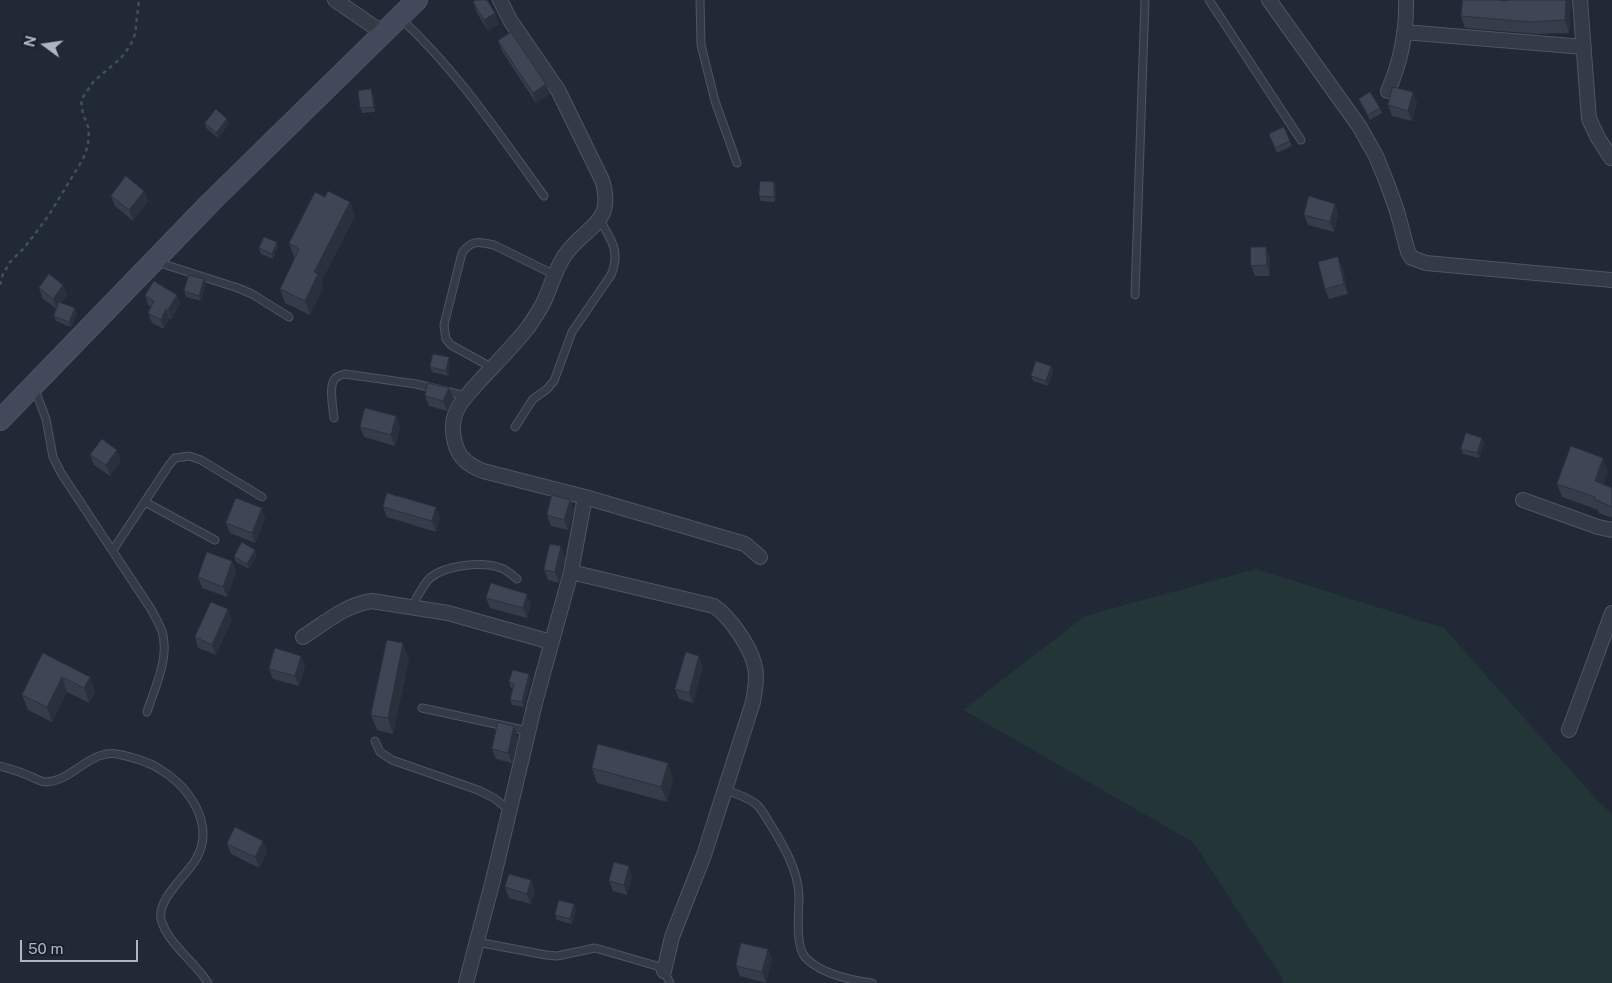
<!DOCTYPE html>
<html>
<head>
<meta charset="utf-8">
<style>
	body { margin:0 }
	#map { position:relative; width:1612px; height:983px; overflow:hidden; background:#212836; font-family:"Public Sans",sans-serif }
	canvas { display:block }
	.north { position:absolute; left:20px; top:20px; width:50px; height:50px; -webkit-text-stroke:4px #1a202b; paint-order:stroke; rotate:284deg; font-size:14px; font-weight:700; line-height:20px; text-align:center; color:#afb5c3 }
	.north::after { content:''; display:block; margin:auto; width:18px; height:22px; background:#afb5c3; clip-path:polygon(50% 0,100% 100%,50% 72%,0 100%) }
	.scale { position:absolute; left:20px; top:940px; width:118px; height:22px; box-sizing:border-box; border:2px solid #afb5c3; border-top:0; padding-left:6px; font-size:15px; line-height:18px; white-space:nowrap; color:#afb5c3; -webkit-text-stroke:4px #1a202b; paint-order:stroke }
</style>
</head>
<body>
<div id="map">
<canvas width="1612" height="983"></canvas>
<div class="north">N</div>
<div class="scale">50 m</div>
</div>
<script>
const ctx = document.querySelector('canvas').getContext('2d');
ctx.lineJoin = 'round';
function fillPath(path, color) { ctx.fillStyle = color; ctx.fill(path, 'evenodd'); }
function trace(path, color, width, dash) { ctx.strokeStyle = color; ctx.lineWidth = width; ctx.lineCap = dash ? 'butt' : 'round'; ctx.setLineDash(dash || []); ctx.stroke(path); }
fillPath(new Path2D(`
	M1256 569 1444 628 1595 798 1612 814V983H1283L1282 978 1193 842 963 710 1085 616Z`), '#243538');
const service = new Path2D(`
	M700 0 701 45 715 101 737 163
	M1209 0 1301 140
	M400 18C457 70 499 134 544 196
	M157 262 238 288 252 294 289 317
	M1135 295 1145 0
	M491 367 451 345 446 339 444 325 462 253C472 239 479 242 494 245L555 275
	M34 387 46 419 53 457 61 473 151 609C155 616 159 624 162 631 170 657 155 687 147 712
	M334 418C333 409 329 387 334 380 336 376 341 375 345 374L416 384 466 396
	M515 427 533 399 546 390 554 381 572 332 611 275C621 251 611 239 599 219
	M145 502 215 540
	M113 550 169 465 175 458 189 456 201 460 262 497
	M412 607C417 597 422 586 430 578 445 565 483 561 501 568 507 570 512 575 517 579
	M422 708 528 731
	M375 741 380 752 392 760 478 790 494 798 509 810
	M0 766C11 769 22 772 32 777 37 779 40 782 46 782 74 781 91 746 122 755 135 758 150 762 161 770 189 787 216 825 196 859 187 875 157 899 161 919 166 942 197 964 208 983
	M724 790C735 793 747 797 756 804 762 809 765 816 769 822 783 845 798 869 799 896 799 912 795 945 805 957 820 974 850 980 872 983
	M477 942 546 955 557 956 595 948 657 966 664 971 670 983`);
const minor = new Path2D(`
	M335 0 383 33
	M1269 0 1359 126 1376 156 1387 183 1397 211 1408 252 1412 258 1426 263 1612 280
	M1580 0 1589 119 1598 138 1611 158
	M1404 32 1584 47
	M1388 91C1401 61 1407 33 1406 0
	M585 497 745 544 760 557
	M1523 500 1598 527 1612 530
	M571 572 714 606C730 617 749 645 754 663 758 676 755 690 753 702L704 855 672 937 664 971
	M303 637C326 622 345 605 372 601L448 613 551 642
	M1569 730 1612 613
	M466 983 493 880 535 703 571 572 585 497 483 471C469 465 459 459 455 443 452 432 452 420 457 410 461 401 469 393 475 386 493 366 513 347 529 326 535 317 542 307 546 297 552 283 556 268 565 255 585 226 616 224 602 180L558 90 510 20 500 0`);
const secondary = new Path2D(`
	M0 420 211 202 417 0`);
trace(service, '#4f5561', 9);
trace(minor, '#4f5561', 16);
trace(secondary, '#4f5561', 22);
trace(new Path2D(`
	M0 285 3 274 10 262 25 247 49 215 83 159 88 145 89 129 83 114 81 100 94 81 121 58 130 46 135 34 139 0`), '#415055', 2.5, [4, 4]);
trace(service, '#353a47', 7);
trace(minor, '#353a47', 14);
trace(secondary, '#43495a', 20);
fillPath(new Path2D(`
	M1507 0H1571L1569 33 1536 34 1465 28 1461 16 1507 1Z
	M473 2 499 24 488 31 477 13Z
	M498 41 546 84 550 94 536 103 502 51Z
	M371 89 373 94 375 112 362 113 360 108Z
	M1359 99 1380 108 1382 113 1370 120 1361 104Z
	M1417 102 1412 121 1392 116 1388 105Z
	M227 119 229 124 218 138 206 128 205 123Z
	M1269 134 1290 141 1292 146 1277 153Z
	M774 182 776 187 775 202 761 201 759 196Z
	M144 191 148 201 133 221 115 206 111 196Z
	M325 197 350 202 355 216 321 282 323 288 310 315 285 303 280 289 295 258 294 257 289 243Z
	M1335 204 1338 214 1334 232 1308 225 1304 215Z
	M277 242 278 247 273 259 261 254 259 248Z
	M1270 257V276H1255L1251 266Z
	M1342 267 1348 294 1329 299 1325 289Z
	M206 284 201 301 186 297 184 291Z
	M63 285 67 295 61 303 75 308 77 313 71 327 56 321 54 316 57 309 42 298 39 288Z
	M177 295 180 304 171 319 169 318 164 329 152 323 148 313 151 307 148 305 145 296Z
	M450 362 448 376 432 372 430 367Z
	M1051 366 1053 371 1048 386 1033 381 1031 376Z
	M425 396 453 398 447 411 429 406Z
	M396 416 400 427 395 446 364 437 360 427Z
	M1484 443 1479 458 1463 454 1461 449Z
	M90 455 121 460 110 476 94 465Z
	M1608 472 1603 484 1612 488V518L1599 513 1598 510 1562 497 1557 484Z
	M570 500 574 510 568 530 551 526 547 515Z
	M383 507H436L440 518 436 532 387 517Z
	M265 518 255 543 230 533 226 523Z
	M257 555 249 569 236 562 234 557Z
	M565 557 559 583 548 580 544 570Z
	M232 561 236 572 227 597 202 588 198 577Z
	M486 598 531 604 527 618 490 608Z
	M232 620 216 655 198 648 195 637Z
	M43 653 90 677 95 692 89 703 67 692 52 722 28 710 22 695Z
	M301 656 305 666 299 686 273 679 269 669Z
	M409 659 393 734 377 730 371 715Z
	M703 666 693 703 679 699 675 689Z
	M531 679 524 707 512 705 510 700 513 688H511L509 682Z
	M518 736 512 763 496 759 492 749Z
	M592 768 673 779 667 802 597 783Z
	M263 841 267 852 259 868 231 854 227 844Z
	M632 876 627 895 613 891 609 881Z
	M531 880 535 891 531 904 509 898 505 887Z
	M574 904 576 909 572 924 557 920 555 915Z
	M768 949 772 959 766 983 740 976 736 966Z`), '#353c4a');
fillPath(new Path2D(`
	M1566 0H1571L1569 33 1565 20Z
	M495 13 499 24 488 31 484 20Z
	M546 84 550 94 536 103 533 93Z
	M371 89 373 94 375 112 374 107Z
	M1413 92 1417 102 1412 121 1408 111Z
	M227 119 229 124 218 138 216 133Z
	M774 182 776 187 775 202 774 197Z
	M144 191 148 201 133 221 129 210Z
	M350 202 355 216 321 282 323 288 310 315 305 301 314 272Z
	M1335 204 1338 214 1334 232 1330 222Z
	M277 242 278 247 273 259 272 254Z
	M1266 247 1270 257V276L1267 265Z
	M1338 257 1342 267 1348 294 1344 284Z
	M204 279 206 284 201 301 199 296Z
	M63 285 67 295 57 309 53 299Z
	M177 295 180 304 171 319 168 310Z
	M75 308 77 313 71 327 69 322Z
	M166 309 169 318 164 329 161 320Z
	M449 357 450 362 448 376 446 371Z
	M1051 366 1053 371 1048 386 1046 381Z
	M449 388 453 398 447 411 443 401Z
	M396 416 400 427 395 446 391 435Z
	M1482 438 1484 443 1479 458 1477 453Z
	M117 450 121 460 110 476 106 465Z
	M1603 458 1608 472 1600 495 1595 481Z
	M570 500 574 510 568 530 564 520Z
	M436 507 440 518 436 532 432 521Z
	M262 508 265 518 255 543 252 533Z
	M561 546 565 557 559 583 555 572Z
	M255 550 257 555 249 569 247 564Z
	M232 561 236 572 227 597 223 587Z
	M527 594 531 604 527 618 523 608Z
	M228 609 232 620 216 655 212 645Z
	M403 643 409 659 393 734 388 718Z
	M301 656 305 666 299 686 295 676Z
	M699 656 703 666 693 703 689 693Z
	M529 674 531 679 524 707 522 702Z
	M62 677 67 692 52 722 47 707Z
	M90 677 95 692 89 703 84 688Z
	M514 726 518 736 512 763 508 753Z
	M668 763 673 779 667 802 661 787Z
	M263 841 267 852 259 868 255 857Z
	M629 866 632 876 627 895 624 885Z
	M531 880 535 891 531 904 527 894Z
	M574 904 576 909 572 924 570 919Z
	M768 949 772 959 766 983 762 972Z`), '#2b313c');
const building = new Path2D(`
	M477 0H487L495 13 484 20 473 2Z
	M1463 0H1497L1507 1V0H1566L1565 20 1531 22 1461 16Z
	M511 32 546 84 533 93 498 41Z
	M1393 87 1413 92 1408 111 1388 105Z
	M371 89 374 107 360 108 358 91Z
	M1370 92 1380 108 1368 115 1359 99Z
	M216 109 227 119 216 133 205 123Z
	M1284 127 1290 141 1275 148 1269 134Z
	M126 176 144 191 129 210 111 196Z
	M760 181 774 182V197L759 196Z
	M328 191 350 202 314 272 318 274 305 301 280 289 299 249 289 243 315 192 325 197Z
	M1309 196 1335 204 1330 222 1304 215Z
	M264 237 277 242 272 254 259 248Z
	M1251 247H1266L1267 265 1251 266Z
	M1338 257 1344 284 1325 289 1318 262Z
	M49 274 63 285 53 299 39 288Z
	M189 275 204 279 199 296 184 291Z
	M154 281 177 295 168 310 166 309 161 320 148 313 154 301 145 296Z
	M59 302 75 308 69 322 54 316Z
	M433 354 449 357 446 371 430 367Z
	M1036 361 1051 366 1046 381 1031 376Z
	M428 383 449 388 443 401 425 396Z
	M365 408 396 416 391 435 360 427Z
	M1466 433 1482 438 1477 453 1461 449Z
	M102 439 117 450 106 465 90 455Z
	M1571 446 1603 458 1595 481 1612 488V507L1594 499 1595 497 1557 484Z
	M387 493 436 507 432 521 383 507Z
	M552 495 570 500 564 520 547 515Z
	M236 498 262 508 252 533 226 523Z
	M242 542 255 550 247 564 234 557Z
	M550 544 561 546 555 572 544 570Z
	M207 552 232 561 223 587 198 577Z
	M491 583 527 594 523 608 486 598Z
	M211 602 228 609 212 645 195 637Z
	M387 640 403 643 388 718 371 715Z
	M275 648 301 656 295 676 269 669Z
	M686 652 699 656 689 693 675 689Z
	M43 653 90 677 84 688 62 677 47 707 22 695Z
	M513 670 529 674 522 702 510 700 514 684 509 682Z
	M498 722 514 726 508 753 492 749Z
	M598 744 668 763 661 787 592 768Z
	M235 827 263 841 255 857 227 844Z
	M614 862 629 866 624 885 609 881Z
	M509 874 531 880 527 894 505 887Z
	M559 900 574 904 570 919 555 915Z
	M741 943 768 949 762 972 736 966Z`);
fillPath(building, '#3e4656');
trace(building, '#2b313c', 1);
</script>
</body>
</html>
